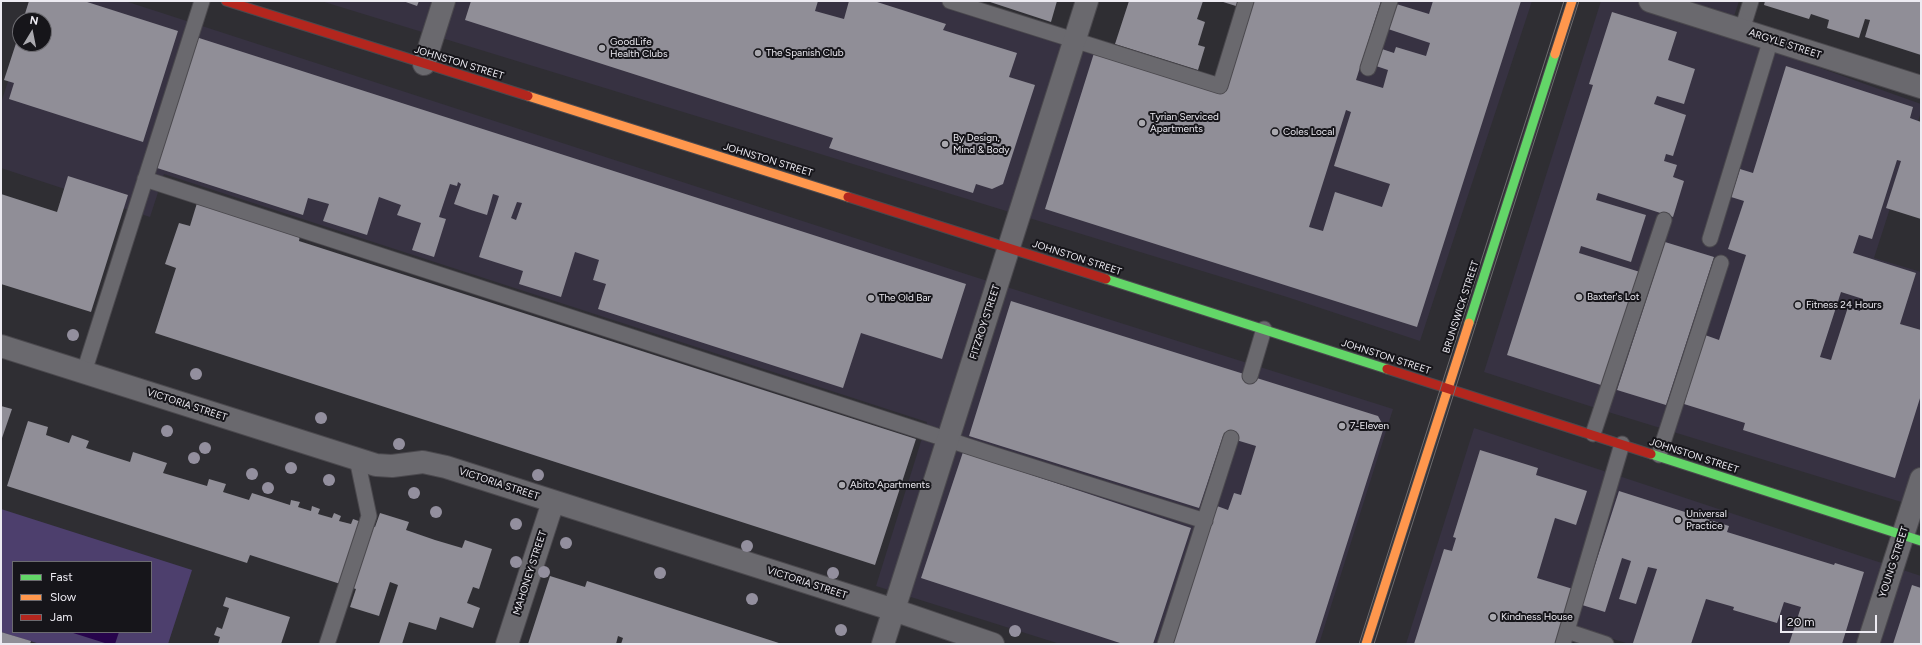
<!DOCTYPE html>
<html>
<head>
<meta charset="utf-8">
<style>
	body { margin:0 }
	#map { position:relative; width:1922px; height:645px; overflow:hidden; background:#2f2e33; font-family:Figtree,sans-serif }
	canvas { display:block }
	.frame { position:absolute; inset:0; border:2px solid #edebf2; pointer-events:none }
	.legend { position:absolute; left:12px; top:561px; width:140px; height:72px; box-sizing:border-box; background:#16151a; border:1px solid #6c6b70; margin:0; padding:5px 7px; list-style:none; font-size:12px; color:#edebf2 }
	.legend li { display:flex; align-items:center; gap:8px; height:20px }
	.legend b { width:20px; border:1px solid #6c6b70 }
	.north { position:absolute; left:12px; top:12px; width:40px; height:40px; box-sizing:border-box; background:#16151a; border:1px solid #6c6b70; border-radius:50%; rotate:10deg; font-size:11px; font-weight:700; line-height:16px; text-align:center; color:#edebf2 }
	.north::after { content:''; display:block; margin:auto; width:14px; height:18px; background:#aaa9af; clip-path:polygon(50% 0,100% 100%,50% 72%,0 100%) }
	.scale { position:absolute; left:1780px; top:615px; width:97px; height:18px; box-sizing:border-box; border:2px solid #edebf2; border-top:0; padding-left:5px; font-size:12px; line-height:14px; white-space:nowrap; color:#edebf2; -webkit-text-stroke:3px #16151a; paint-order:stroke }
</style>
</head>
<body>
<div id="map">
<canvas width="1922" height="645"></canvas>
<div class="frame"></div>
<ul class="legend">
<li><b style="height:5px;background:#63d668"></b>Fast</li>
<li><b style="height:5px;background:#ff974d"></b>Slow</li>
<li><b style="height:5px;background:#b3261e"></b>Jam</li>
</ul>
<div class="north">N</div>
<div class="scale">20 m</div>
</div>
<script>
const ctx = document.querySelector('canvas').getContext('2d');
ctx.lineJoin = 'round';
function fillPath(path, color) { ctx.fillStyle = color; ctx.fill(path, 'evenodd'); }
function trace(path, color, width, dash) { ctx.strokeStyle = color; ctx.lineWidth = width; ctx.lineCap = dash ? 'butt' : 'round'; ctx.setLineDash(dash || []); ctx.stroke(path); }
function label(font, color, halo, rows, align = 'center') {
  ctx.font = font + ' Figtree,sans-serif'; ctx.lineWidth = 4; ctx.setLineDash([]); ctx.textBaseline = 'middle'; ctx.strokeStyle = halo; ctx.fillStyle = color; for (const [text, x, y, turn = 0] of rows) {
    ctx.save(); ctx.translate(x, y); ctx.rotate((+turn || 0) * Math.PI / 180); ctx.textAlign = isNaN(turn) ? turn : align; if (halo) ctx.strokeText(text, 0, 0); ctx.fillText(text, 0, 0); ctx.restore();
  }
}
fillPath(new Path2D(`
	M34 1H125L975 277 1393 409 1319 644H1060L876 586 927 422 164 174 150 217 1 168V103L20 44H44V20Z
	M321 1H956L1222 84 1251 1H1532L1420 341 1287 297Z
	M1601 1H1739L1728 35 1921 104V112L1874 258 1921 272V508L1605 411 1484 372Z
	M1474 428 1921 576V644H1629L1577 628 1572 644H1406Z`), '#373242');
fillPath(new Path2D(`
	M1 509 192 570 168 644H40L1 632ZM13 562H151V632H13Z`), '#4d3f6d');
fillPath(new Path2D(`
	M70 632H119L115 644H108Z`), '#27044c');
fillPath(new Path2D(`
	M29 1H84L178 31 143 142 9 99 14 83 4 80 20 31V44H44V20H23Z
	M403 1H419L417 6Z
	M471 1H818L815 11 844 19 849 1H874L946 24 943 30 1017 53 1009 77 1035 85 1003 184 992 189 976 184 973 193 829 148 833 138 465 20Z
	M987 1H1057L1051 22Z
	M1129 1H1203L1197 19 1205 22 1198 45 1205 47 1198 70 1115 44Z
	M1220 1H1238L1236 6Z
	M1252 1H1381L1356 80 1383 88 1388 70 1373 65 1379 48 1394 53 1396 47 1426 56 1430 43 1385 28 1393 3 1429 14 1433 1H1521L1417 327 1045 209 1094 53 1223 93ZM1346 110 1351 112 1334 166 1390 184 1382 207 1335 192 1323 231 1309 227Z
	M1765 1H1921V55L1865 37 1870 20 1865 19 1859 38 1827 28 1829 20 1811 14 1809 19 1764 5Z
	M1612 12 1677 32 1668 60 1695 69 1684 104 1657 96 1654 104 1686 115 1673 156 1666 154 1664 161 1677 165 1673 177 1684 181 1673 217 1598 193 1596 200 1646 215 1631 262 1581 246 1579 253 1640 272 1604 386 1507 355 1593 85 1589 84Z
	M196 37 966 284 942 359 861 333 843 388 598 309 606 284 593 280 599 260 575 252 561 297 519 284 523 271 479 257 499 196 493 194 487 215 471 210 454 204 461 184 458 182 457 186 450 184 439 217 446 219 434 257 412 250 421 223 397 215 401 205 379 197 367 235 323 221 329 204 308 198 303 215 154 167ZM517 202 522 203 516 220 511 218Z
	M1786 66 1913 107 1910 118 1921 122V219L1886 208 1901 161 1897 160 1872 239 1859 235 1853 253 1916 273 1900 324 1921 330V395L1895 478 1743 430 1745 423 1684 404 1705 335 1719 340 1746 255 1728 249 1744 201 1731 197 1740 169 1753 173ZM1841 292 1863 299 1860 311 1848 307 1831 360 1820 357Z
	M68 176 128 195 91 312 1 284V194L57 212Z
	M197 203 300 235 299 241 916 439 875 565 155 333 176 268 165 264 179 223 190 226Z
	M1665 242 1714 257 1666 405 1617 390Z
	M1011 301 1378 416 1384 427 1315 644H1172L1217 506 1228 510 1234 493 1241 495 1256 446 1223 436 1199 508 969 436Z
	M1 406 12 409 1 441Z
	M28 421 48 427 46 435 69 443 72 435 89 441 86 448 130 462 133 452 167 463 163 473 207 486 209 479 226 484 223 492 249 500 252 493 290 505 291 500 300 502 298 507 311 511 312 506 320 509 318 514 332 518 334 513 341 516 339 521 351 524 353 519 375 527 380 513 409 522 406 530 435 540 462 548 465 540 492 549 479 589 473 587 467 603 480 608 473 628 440 617 436 630 409 622 402 644H379L398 585 390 582 379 616 350 607 356 589 250 555 247 563 7 486Z
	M1480 450 1538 468 1536 475 1587 491 1576 525 1555 518 1537 578 1573 589 1555 644H1414L1444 549 1452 551 1456 538 1453 537Z
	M963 452 1191 528 1153 644H1123L921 578Z
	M1619 491 1729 526 1727 532 1834 565 1835 563 1864 572 1842 644H1789L1801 607 1784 602 1777 623 1733 610 1734 607 1706 599 1691 644 1633 643 1657 569 1648 567 1636 604 1619 599 1631 561 1622 558 1605 612 1582 605Z
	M550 576 585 587 587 581 782 644H621L623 638 618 636 616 644H528Z
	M1912 585 1921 588V644H1893Z
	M226 597 290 617 281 644H218L220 637 214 635 217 627 222 629 229 608 223 606Z
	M1 632 31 641 30 644H1Z`), '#908e97');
const lane = new Path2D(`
	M950 1 1220 86 1246 1
	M1742 30 1751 1
	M1368 68 1390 1
	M145 179 995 455 1205 521
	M1710 239 1771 39
	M84 372 202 1
	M1250 376 1264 329
	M1593 434 1664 220
	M1659 455 1721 263
	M1567 631 1606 644
	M327 644 369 516 357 459
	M1165 644 1231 438
	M1563 644 1622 444`);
const street = new Path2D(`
	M1650 1 1921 87
	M424 64 444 1
	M1 346 376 465 392 466 423 462 446 467 894 610 993 644
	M507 644 553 502
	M883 644 1087 1
	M1868 644 1921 479`);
const fast = new Path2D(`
	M1106 279 1387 369
	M1469 323 1555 54
	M1651 454 1921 541`);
const slow = new Path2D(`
	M1555 54 1572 1
	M528 96 848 197
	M1366 644 1469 323`);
const jam = new Path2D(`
	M226 1 528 96
	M848 197 1106 279
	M1387 369 1651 454`);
trace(lane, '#4b494e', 17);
trace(street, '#4b494e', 24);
trace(fast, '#4b494e', 11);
trace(slow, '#4b494e', 11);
trace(jam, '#4b494e', 11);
trace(lane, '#6a696e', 15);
trace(street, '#6a696e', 22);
trace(fast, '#63d668', 9);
trace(slow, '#ff974d', 9);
trace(jam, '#b3261e', 9);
trace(new Path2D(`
	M1359 644 1564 1
	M1374 644 1579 1`), '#6d6c6f', 1);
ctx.fillStyle = '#938f9e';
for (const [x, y] of [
	[73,335],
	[196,374],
	[321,418],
	[167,431],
	[399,444],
	[205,448],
	[194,458],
	[291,468],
	[252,474],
	[538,475],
	[329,480],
	[268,488],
	[414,493],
	[436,512],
	[516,524],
	[566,543],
	[747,546],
	[516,562],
	[544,572],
	[660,573],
	[833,573],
	[752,599],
	[841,630],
	[1015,631]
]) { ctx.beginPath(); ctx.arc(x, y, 6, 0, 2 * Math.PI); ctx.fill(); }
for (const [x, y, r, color] of [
	[602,48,4,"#aaa9af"],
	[758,53,4,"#aaa9af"],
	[1142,123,4,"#aaa9af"],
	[1275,132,4,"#aaa9af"],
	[945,144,4,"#aaa9af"],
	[1579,297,4,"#aaa9af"],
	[871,298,4,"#aaa9af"],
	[1798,305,4,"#aaa9af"],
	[1342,426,4,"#aaa9af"],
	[842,485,4,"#aaa9af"],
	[1678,520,4,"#aaa9af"],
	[1493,617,4,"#aaa9af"]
]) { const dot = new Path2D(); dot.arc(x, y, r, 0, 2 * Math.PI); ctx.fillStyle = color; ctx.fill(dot); trace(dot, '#16151a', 1.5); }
label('10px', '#edebf2', '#16151a', [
	["GoodLife",610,42],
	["Health Clubs",610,54],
	["The Spanish Club",766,53],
	["Tyrian Serviced",1150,117],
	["Apartments",1150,129],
	["Coles Local",1283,132],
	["By Design,",953,138],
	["Mind & Body",953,150],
	["Baxter's Lot",1587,297],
	["The Old Bar",879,298],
	["Fitness 24 Hours",1806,305],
	["7-Eleven",1350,426],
	["Abito Apartments",850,485],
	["Universal",1686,514],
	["Practice",1686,526],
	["Kindness House",1501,617]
], 'left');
label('10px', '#edebf2', '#16151a', [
	["ARGYLE STREET",1785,44,18],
	["JOHNSTON STREET",459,63,17],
	["JOHNSTON STREET",768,160,17],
	["JOHNSTON STREET",1077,258,18],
	["BRUNSWICK STREET",1461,307,-72],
	["FITZROY STREET",985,322,-72],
	["JOHNSTON STREET",1386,357,18],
	["VICTORIA STREET",187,405,18],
	["JOHNSTON STREET",1694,456,18],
	["VICTORIA STREET",499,484,18],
	["YOUNG STREET",1894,562,-72],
	["MAHONEY STREET",530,573,-72],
	["VICTORIA STREET",807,583,18]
]);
</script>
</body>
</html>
